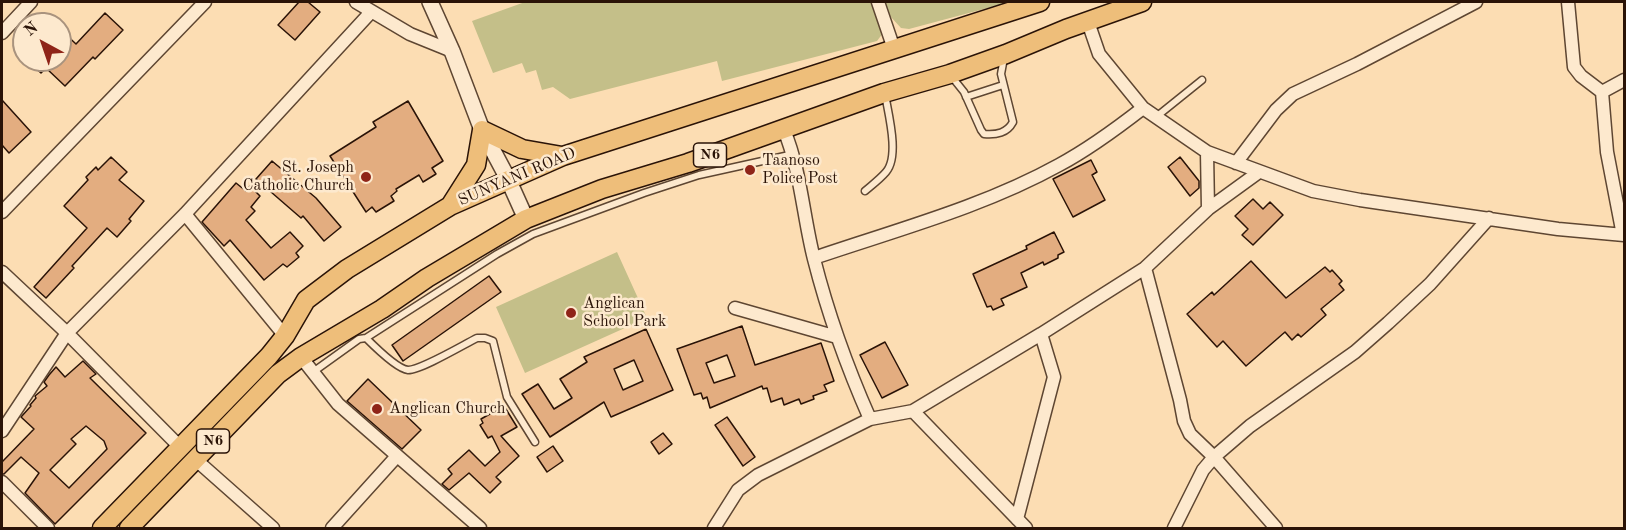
<!DOCTYPE html>
<html>
<head>
<meta charset="utf-8">
<style>
	body { margin:0 }
	#map { position:relative; width:1626px; height:530px; overflow:hidden; background:#fcddb3; font-family:"Old Standard TT",serif }
	canvas { display:block }
	.frame { position:absolute; inset:0; border:3px solid #2a1307; pointer-events:none }
	.north { position:absolute; left:12px; top:12px; width:60px; height:60px; box-sizing:border-box; background:#fde9ce; border:2px solid #a9937e; border-radius:50%; rotate:320deg; font-size:16px; font-weight:700; line-height:24px; text-align:center; color:#2a1307 }
	.north::after { content:''; display:block; margin:auto; width:21px; height:27px; background:#8f2418; clip-path:polygon(50% 0,100% 100%,50% 72%,0 100%) }
</style>
</head>
<body>
<div id="map">
<canvas width="1626" height="530"></canvas>
<div class="frame"></div>
<div class="north">N</div>
</div>
<script>
const ctx = document.querySelector('canvas').getContext('2d');
ctx.lineJoin = 'round';
function fillPath(path, color) { ctx.fillStyle = color; ctx.fill(path, 'evenodd'); }
function trace(path, color, width, dash) { ctx.strokeStyle = color; ctx.lineWidth = width; ctx.lineCap = dash ? 'butt' : 'round'; ctx.setLineDash(dash || []); ctx.stroke(path); }
function label(font, color, halo, rows, align = 'center') {
  ctx.font = font + ' "Old Standard TT",serif'; ctx.lineWidth = 5; ctx.setLineDash([]); ctx.textBaseline = 'middle'; ctx.strokeStyle = halo; ctx.fillStyle = color; for (const [text, x, y, turn = 0] of rows) {
    ctx.save(); ctx.translate(x, y); ctx.rotate((+turn || 0) * Math.PI / 180); ctx.textAlign = isNaN(turn) ? turn : align; if (halo) ctx.strokeText(text, 0, 0); ctx.fillText(text, 0, 0); ctx.restore();
  }
}
fillPath(new Path2D(`
	M525 2H872L883 33 877 41 722 81 717 61 570 99 553 87 542 90 536 70 526 73 522 63 493 73 472 21Z
	M885 2H1010L909 29 901 28 890 16Z
	M617 252 647 318 525 373 496 307Z`), '#c4bf89');
const building = new Path2D(`
	M299 2H308L320 12 295 40 278 25Z
	M105 13 123 30 95 59 93 57 65 86 46 68 41 73 27 60H60V29L76 44Z
	M2 100 31 132 9 153 2 145Z
	M408 101 443 161 432 168 436 174 423 182 419 175 396 189 397 191 391 196 394 201 376 212 372 207 366 212 330 156 376 127 373 122Z
	M111 157 127 172 119 180 144 201 129 219 131 221 117 237 107 228 72 266 74 268 46 298 34 287 87 228 64 206 88 180 86 177 96 167 98 170Z
	M1180 157 1199 181V188L1190 196 1168 167Z
	M1091 160 1097 172 1092 175 1105 200 1073 217 1053 179Z
	M272 161 316 198 341 227 324 241 303 216 301 218 256 179Z
	M236 183 246 191 250 186 260 196 251 207 255 211 246 220 271 248 290 232 303 246 296 253 299 257 287 267 283 264 264 280 230 240 224 246 202 222Z
	M1253 199 1263 209 1270 202 1283 215 1253 245 1242 235 1248 229 1235 216Z
	M1054 232 1064 252 1058 255V258L1044 265 1043 262 1021 273 1027 287 1001 299 1004 305 993 310 991 306 987 307 973 274 1027 249 1026 246Z
	M1251 261 1286 298 1325 267 1330 272 1332 270 1342 281 1339 284 1344 290 1321 309 1326 315 1301 337 1298 334 1292 340 1285 332 1246 366 1223 341 1217 347 1187 314 1212 292 1214 295Z
	M489 276 501 292 403 361 392 345Z
	M742 326 755 365 821 343 834 381 824 385 827 391 813 396 814 399 801 404 799 399 784 405 782 398 771 402 767 388 763 389 762 386 710 408 707 397 703 399 701 393 694 395 677 349ZM727 355 735 376 714 383 706 363Z
	M646 329 673 390 611 417 604 402 550 437 522 394 538 384 554 409 572 398 560 379 587 362 584 357ZM634 360 643 381 623 390 614 369Z
	M885 342 908 385 882 398 860 355Z
	M83 361 96 374 90 378 146 433 55 524 25 493 39 473 21 457 4 474H2V462L34 429 21 417 31 406 30 405 36 398 35 396 47 386 44 382 49 375 56 367 65 377ZM86 426 104 441 107 449 69 488 50 470 76 444 71 439Z
	M368 379 421 430 402 449 347 401Z
	M504 406 517 427 501 436 519 456 496 477 501 482 490 493 469 473 449 490 442 484 452 474 448 469 469 450 485 466 500 452 492 436 488 438 480 425 483 423 481 419Z
	M727 417 755 457 743 466 715 425Z
	M663 433 672 444 659 454 651 442Z
	M553 446 563 461 547 472 537 457Z`);
fillPath(building, '#e3ad80');
trace(building, '#2a1307', 1.5);
const service = new Path2D(`
	M952 77 964 92 981 130 984 134C997 135 1007 133 1013 122L1001 74 1004 58
	M966 97 1003 85
	M1156 117 1202 80
	M865 191C872 185 880 179 886 172 900 156 888 113 885 94
	M366 338 497 254 533 234 644 193 699 175 794 154
	M313 372 359 339 366 338C374 346 397 369 408 370 421 370 463 345 477 338H485L493 341 507 397 535 442`);
const minor = new Path2D(`
	M356 2 410 34 452 51
	M878 2 894 49
	M1568 2 1574 67 1581 76 1602 92 1607 152 1623 235
	M1088 22 1099 54 1143 108 1207 152 1313 191 1360 200 1558 229 1624 235
	M2 33 31 2
	M1602 92 1624 80
	M784 130C801 171 803 216 814 259 828 314 847 367 870 419
	M1207 152 1208 209
	M1236 163 1276 110 1293 94 1357 64 1476 2
	M2 212 205 2
	M185 214 285 336
	M814 258C896 230 983 207 1059 165 1089 149 1116 129 1143 108
	M1145 268 1180 400 1184 421 1190 434 1214 457 1276 528
	M2 272 67 333 181 448
	M735 308 837 337
	M301 357 338 404 480 528
	M913 411 1026 528
	M2 431 67 333 185 214 371 12
	M195 459 273 528
	M2 482 48 528
	M1017 519 1054 377 1041 334
	M332 528 397 456
	M714 528 738 490 758 475 870 419 913 411 1041 334 1145 268 1208 209 1259 172
	M1174 528 1203 470 1214 457 1250 426 1355 352 1388 323 1430 284 1489 218`);
const tertiary = new Path2D(`
	M430 2 452 51 482 130 508 179 526 219`);
const primary = new Path2D(`
	M450 206 476 165 482 130 522 149 562 156
	M102 528 269 356 285 336 306 300 347 269 450 206 563 156 1040 2
	M129 528 278 374 301 357 382 309 427 278 526 219 602 189 688 163 884 93 950 74 1006 54 1066 29 1142 2`);
trace(service, '#5e4632', 9);
trace(minor, '#5e4632', 15);
trace(tertiary, '#5e4632', 18);
trace(primary, '#2a1307', 21);
trace(service, '#fde9ce', 6);
trace(minor, '#fde9ce', 12);
trace(tertiary, '#fde9ce', 15);
trace(primary, '#eebe7a', 18);
for (const [x, y, r, color] of [
	[750,170,6,"#8f2418"],
	[366,177,6,"#8f2418"],
	[571,313,6,"#8f2418"],
	[377,409,6,"#8f2418"]
]) { const dot = new Path2D(); dot.arc(x, y, r, 0, 2 * Math.PI); ctx.fillStyle = color; ctx.fill(dot); trace(dot, '#fde9ce', 2); }
for (const [x, y, w] of [
	[710,155,33],
	[213,441,33]
]) { const box = new Path2D(); box.roundRect(x - w / 2, y - 12, w, 24, 4.5); ctx.fillStyle = '#fde9ce'; ctx.fill(box); trace(box, '#2a1307', 1.5); }
label('bold 15px', '#2a1307', null, [
	["N6",710,155],
	["N6",213,441]
]);
label('16px', '#2a1307', '#fde9ce', [
	["Taanoso",762,161],
	["Police Post",762,179],
	["St. Joseph",354,168,"right"],
	["Catholic Church",354,186,"right"],
	["Anglican",583,304],
	["School Park",583,322],
	["Anglican Church",389,409]
], 'left');
label('16px', '#2a1307', '#fde9ce', [
	["SUNYANI ROAD",517,177,-23]
]);
</script>
</body>
</html>
